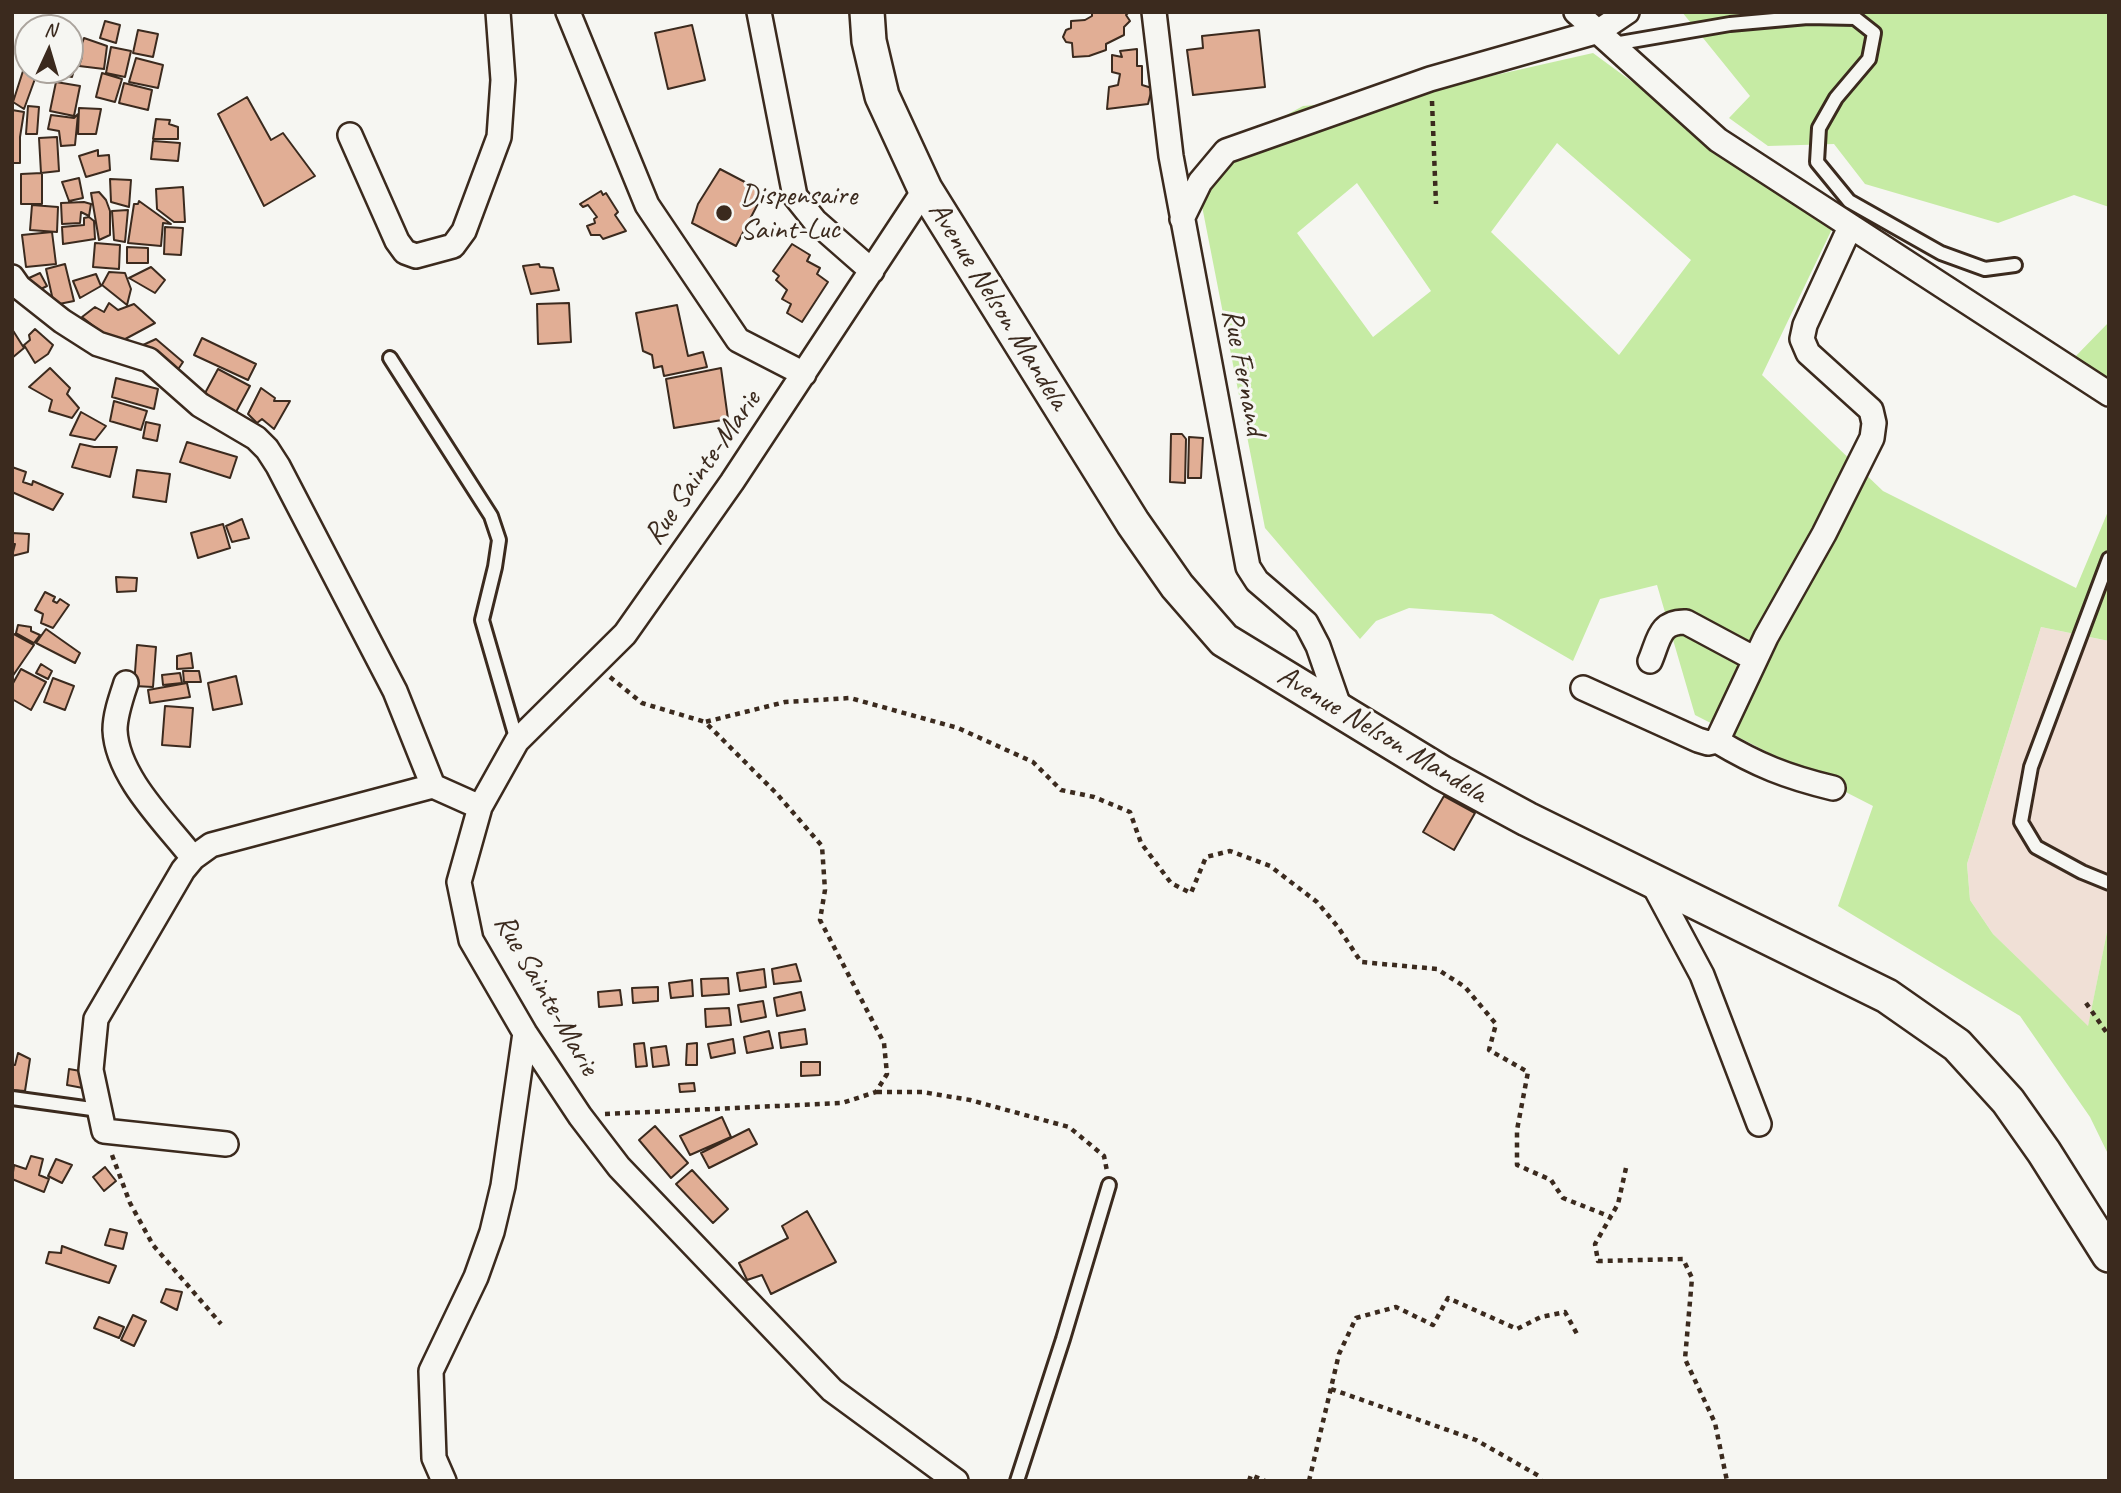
<!DOCTYPE html>
<html>
<head>
<meta charset="utf-8">
<style>
	body { margin:0 }
	#map { position:relative; width:2121px; height:1493px; overflow:hidden; background:#f6f6f2; font-family:Caveat,sans-serif }
	canvas { display:block }
	.frame { position:absolute; inset:0; border:14px solid #3b2a1e; pointer-events:none }
	.north { position:absolute; left:14px; top:14px; width:70px; height:70px; box-sizing:border-box; background:#f6f6f2; border:2px solid #aba49d; border-radius:50%; rotate:4deg; font-size:19px; font-weight:700; line-height:28px; text-align:center; color:#3b2a1e }
	.north::after { content:''; display:block; margin:auto; width:24px; height:32px; background:#3b2a1e; clip-path:polygon(50% 0,100% 100%,50% 72%,0 100%) }
</style>
</head>
<body>
<div id="map">
<canvas width="2121" height="1493"></canvas>
<div class="frame"></div>
<div class="north">N</div>
</div>
<script>
const ctx = document.querySelector('canvas').getContext('2d');
ctx.lineJoin = 'round';
function fillPath(path, color) { ctx.fillStyle = color; ctx.fill(path, 'evenodd'); }
function trace(path, color, width, dash) { ctx.strokeStyle = color; ctx.lineWidth = width; ctx.lineCap = dash ? 'butt' : 'round'; ctx.setLineDash(dash || []); ctx.stroke(path); }
function label(font, color, halo, rows, align = 'center') {
  ctx.font = font + ' Caveat,sans-serif'; ctx.lineWidth = 6; ctx.setLineDash([]); ctx.textBaseline = 'middle'; ctx.strokeStyle = halo; ctx.fillStyle = color; for (const [text, x, y, turn = 0] of rows) {
    ctx.save(); ctx.translate(x, y); ctx.rotate((+turn || 0) * Math.PI / 180); ctx.textAlign = isNaN(turn) ? turn : align; if (halo) ctx.strokeText(text, 0, 0); ctx.fillText(text, 0, 0); ctx.restore();
  }
}
fillPath(new Path2D(`
	M2041 627 2109 641V932H2107L2088 1027 1993 934 1970 900 1967 864Z`), '#f0e0d6');
fillPath(new Path2D(`
	M1682 12H2109V207L2074 195 1998 223 1865 184 1834 144 1768 146 1729 118 1750 96Z
	M1593 53 1832 229 1762 375 1883 491 2076 588 2109 509V641L2041 627 1967 864 1970 900 1993 934 2088 1026 2107 932H2109V1156L2090 1117 2020 1016 1838 906 1873 806 1695 715 1657 585 1600 599 1573 661 1492 614 1409 608 1376 621 1360 639 1265 528 1201 201 1231 145 1303 106 1394 98ZM1557 143 1691 260 1619 355 1491 232ZM1357 183 1431 291 1373 337 1297 233Z
	M2109 322V383L2072 360Z`), '#c6eba4');
const building = new Path2D(`
	M1092 12H1129L1126 15 1130 21 1124 27V35L1106 44V50L1089 56 1073 57 1072 43 1066 42 1063 37 1066 30 1071 28V21L1085 20 1092 16Z
	M105 21 120 25 116 43 100 38Z
	M692 25 705 80 668 89 655 33Z
	M138 30 158 34 153 57 133 53Z
	M1259 30 1265 87 1193 95 1187 50 1203 48 1202 36Z
	M70 32 79 34 74 48 77 59 72 77 40 70H70Z
	M84 38 107 46 104 69 79 66 82 57 79 52Z
	M111 47 131 51 125 77 106 73Z
	M1137 49V66H1142V85L1152 88 1148 104 1107 109 1109 87 1118 85 1120 74 1112 72V55L1122 57 1120 51Z
	M136 58 163 65 158 88 129 82Z
	M23 71 36 76 24 109 13 102Z
	M102 73 122 79 115 102 96 97Z
	M56 82 80 86 74 116 50 111Z
	M124 83 152 90 148 110 119 103Z
	M247 97 271 140 283 133 315 176 264 206 218 114Z
	M28 106 39 107 37 134H26Z
	M79 108 101 109 96 134H78Z
	M12 110 24 112 20 137V163H12Z
	M78 114 75 145 61 146 59 131 48 129 51 115 74 118Z
	M156 119 170 120 169 124 178 127V139H153Z
	M57 137 59 171 41 173 39 138Z
	M153 141 180 143 178 161 151 159Z
	M98 150V156L109 155 110 170 86 177 79 156Z
	M720 169 764 192 736 246 692 223 698 204Z
	M42 173V204H21V174Z
	M79 178 83 198 69 201 62 182Z
	M110 179 131 180 129 207 111 202Z
	M183 187 185 222H174L157 209 156 189Z
	M601 191 603 195 606 193 618 212 615 215 626 231 603 239 600 235H591L587 226 595 223 594 219 597 217 588 205 583 207 580 204Z
	M99 192 106 200 110 211V235L99 240 91 193Z
	M139 201 171 224 163 223 161 246 128 243 134 204H138Z
	M84 202 91 204 89 216 81 212 80 223 62 224 61 203Z
	M32 205 58 207 57 232 30 230Z
	M128 210 125 242 114 240 112 211Z
	M89 217 94 221 95 239 63 244 62 227 84 225V218Z
	M165 227 183 228 181 255 164 254Z
	M52 232 56 264 26 267 22 235Z
	M95 243 120 245 119 269 93 267Z
	M792 244 810 255 807 261 820 268 817 274 828 282 802 322 787 313 791 304 782 299 787 290 776 280 779 276 773 271Z
	M127 247 148 248V263H127Z
	M65 264 74 301 54 305 46 269Z
	M539 264 540 267 553 268 559 290 531 294 523 266Z
	M151 267 165 280 155 293 129 278Z
	M109 272 125 273 131 289 127 305 102 285Z
	M40 273 47 286 35 292 29 278Z
	M96 274 101 286 80 298 73 281Z
	M109 303 118 310 134 304 155 323 116 344 82 317 95 307 104 312Z
	M569 303 571 342 538 344 537 304Z
	M677 305 688 356 703 352 707 367 664 376 662 366 654 368 652 355 643 351 636 313Z
	M12 329 24 348 12 358Z
	M35 329 53 345 48 354 35 363 24 345 30 340 29 335Z
	M202 338 256 364 248 380 194 355Z
	M156 339 183 362 177 371 143 345Z
	M50 368 70 388 67 394 79 408 72 418 49 411 52 400 29 387Z
	M721 368 728 419 674 428 666 379Z
	M218 369 250 386 236 412 204 395Z
	M116 378 158 389 154 409 112 397Z
	M261 388 275 398 274 401H290L274 429 262 419 257 423 248 414Z
	M114 401 147 411 141 430 110 421Z
	M81 412 106 426 95 440 70 435Z
	M146 422 160 425 157 441 143 438Z
	M1171 434H1182L1186 439 1185 483 1170 482Z
	M1189 437 1203 438 1201 478H1188Z
	M187 442 237 457 230 478 180 462Z
	M80 444 94 447H117L110 477 72 467Z
	M12 467 26 472 23 482 32 485 33 481 63 494 53 510 12 492Z
	M137 470 170 474 166 502 133 497Z
	M242 519 249 538 232 542 226 526Z
	M223 524 230 548 198 558 191 533Z
	M12 533 29 534 28 552 12 556 15 544H12Z
	M116 577 137 578 136 591 117 592Z
	M45 592 55 597 53 601 57 603 60 599 69 605 53 628 41 623 43 614 35 610Z
	M18 625 31 627V631L40 635 34 643 16 633Z
	M46 629 80 653 75 663 36 643Z
	M12 633 34 645 12 677Z
	M137 645 156 647 153 687 134 686Z
	M191 653 193 668 177 669V656Z
	M41 664 52 671 48 679 36 673Z
	M21 669 46 682 31 710 12 699V685Z
	M183 671H199L201 682H184Z
	M180 673 182 683 163 685 162 675Z
	M236 676 242 704 213 710 208 683Z
	M53 678 74 686 65 710 44 702Z
	M187 683 190 697 150 703 148 690Z
	M165 706 193 708 190 747 162 745Z
	M1444 796 1475 813 1454 850 1423 832Z
	M796 964 801 981 774 984 772 969Z
	M764 969 766 987 740 991 737 973Z
	M728 978 729 994 702 996 701 979Z
	M692 980 693 996 671 998 669 983Z
	M658 987V1001L633 1003 632 988Z
	M620 990 622 1005 599 1007 598 992Z
	M801 992 805 1010 777 1016 774 998Z
	M763 1001 766 1017 741 1022 738 1005Z
	M729 1008 731 1025 706 1027 705 1009Z
	M805 1029 807 1044 781 1048 779 1033Z
	M769 1031 773 1048 747 1053 744 1037Z
	M733 1039 735 1053 711 1058 708 1044Z
	M644 1043 647 1066 636 1067 634 1044Z
	M697 1043V1065H686L687 1044Z
	M666 1046 669 1065 653 1067 651 1048Z
	M18 1053 30 1059 25 1091 12 1090V1065H15Z
	M801 1062H820V1075L801 1076Z
	M69 1069 86 1072 83 1088 67 1085Z
	M694 1083 695 1091 680 1092 679 1084Z
	M722 1117 731 1137 690 1155 680 1136Z
	M655 1126 688 1163 671 1178 639 1140Z
	M749 1129 757 1144 709 1168 701 1153Z
	M31 1156 43 1159 39 1175 49 1179 44 1192 12 1179 14 1165 26 1169Z
	M56 1159 72 1165 62 1183 48 1176Z
	M105 1167 116 1181 104 1191 93 1177Z
	M692 1170 728 1209 713 1223 676 1184Z
	M807 1211 836 1262 771 1294 762 1275 747 1280 739 1263 788 1238 782 1226Z
	M110 1229 127 1233 123 1249 105 1245Z
	M62 1246 116 1266 109 1283 46 1263 49 1252 61 1253Z
	M166 1289 182 1292 177 1310 161 1302Z
	M133 1315 146 1321 134 1346 121 1340Z
	M99 1317 124 1327 119 1338 94 1328Z`);
fillPath(building, '#e1ae95');
trace(building, '#3b2a1e', 2);
const lane = new Path2D(`
	M1614 44 1730 24 1808 17 1855 18 1874 33 1869 59 1836 98 1819 128 1817 162 1849 201 1941 253 1985 269 2015 265
	M390 358 491 516 499 540 495 567 482 620 517 741
	M2109 559 2031 767 2021 822 2036 847 2082 872 2109 883
	M12 1098 99 1110
	M1017 1481 1063 1339 1109 1185`);
const street = new Path2D(`
	M568 12 647 205 738 340 804 374
	M759 12 795 196 815 221 872 271
	M1154 12 1171 156 1248 567 1257 581 1306 623 1318 646 1341 712
	M1576 12 1718 140 2109 394
	M350 135 397 241 405 252 416 256 453 246 464 231 499 137 503 80 498 12
	M925 189 732 482 625 634 517 741 480 807 459 882 471 940 525 1033 580 1116 619 1167 832 1390 956 1481
	M1182 219 1200 182 1226 151 1430 79 1599 31 1627 12
	M12 277 19 287 62 321 98 344 149 360 200 405 256 438 267 449 278 466 395 691 433 786
	M1650 661C1659 640 1659 621 1686 622L1755 659
	M126 683C121 698 115 715 115 730 117 777 166 823 193 858
	M1583 688 1698 740 1708 743 1717 741 1766 637 1824 534 1872 438 1874 423 1871 410 1808 353 1802 339 1805 325 1850 227
	M1717 741C1757 765 1787 777 1833 788
	M1651 880 1702 975 1759 1124
	M226 1144 104 1131 91 1070 96 1019 183 870 193 858 211 845 433 786 480 807
	M444 1481 434 1458 431 1371 476 1277 492 1232 503 1186 525 1033`);
const secondary = new Path2D(`
	M867 12 869 41 882 96 925 189 1133 523 1177 586 1224 640 1442 773 1527 819 1887 996 1957 1045 2008 1101 2044 1152 2109 1255`);
trace(lane, '#3b2a1e', 18);
trace(street, '#3b2a1e', 28);
trace(secondary, '#3b2a1e', 38);
trace(new Path2D(`
	M1432 101 1436 204
	M610 677 642 703 705 722
	M2086 1003 2109 1036
	M877 1092H922L970 1100 1069 1127 1104 1156 1107 1171
	M605 1114 842 1103 876 1092 887 1074 884 1043 820 920 825 890 822 846 777 794 705 722 785 702 850 698 958 728 1033 762 1061 790 1094 797 1130 812 1141 843 1171 883 1191 893 1206 857 1230 851 1270 866 1317 902 1338 927 1361 962 1437 969 1465 987 1496 1024 1489 1050 1528 1072 1517 1130V1165L1551 1180 1563 1198 1611 1217
	M112 1155 130 1203 153 1245 221 1324
	M1626 1168 1618 1204 1595 1244 1598 1261 1683 1259 1692 1278 1685 1359 1715 1423 1727 1481
	M1331 1389 1476 1440 1539 1476 1541 1481
	M1249 1481 1251 1475 1265 1481
	M1309 1481 1339 1354 1356 1318 1396 1307 1433 1325 1448 1298 1517 1329 1541 1317 1565 1312 1577 1334`), '#3b2a1e', 4.5, [5, 5]);
trace(lane, '#f6f6f2', 12);
trace(street, '#f6f6f2', 23);
trace(secondary, '#f6f6f2', 33);
for (const [x, y, r, color] of [
	[724,213,9,"#3b2a1e"]
]) { const dot = new Path2D(); dot.arc(x, y, r, 0, 2 * Math.PI); ctx.fillStyle = color; ctx.fill(dot); trace(dot, '#f6f6f2', 2.5); }
label('30px', '#3b2a1e', '#f6f6f2', [
	["Dispensaire",740,196],
	["Saint-Luc",740,230]
], 'left');
label('30px', '#3b2a1e', '#f6f6f2', [
	["Avenue Nelson Mandela",998,306,58],
	["Rue Fernand",1243,372,79],
	["Rue Sainte-Marie",703,468,-55],
	["Avenue Nelson Mandela",1382,735,31],
	["Rue Sainte-Marie",546,995,60]
]);
</script>
</body>
</html>
